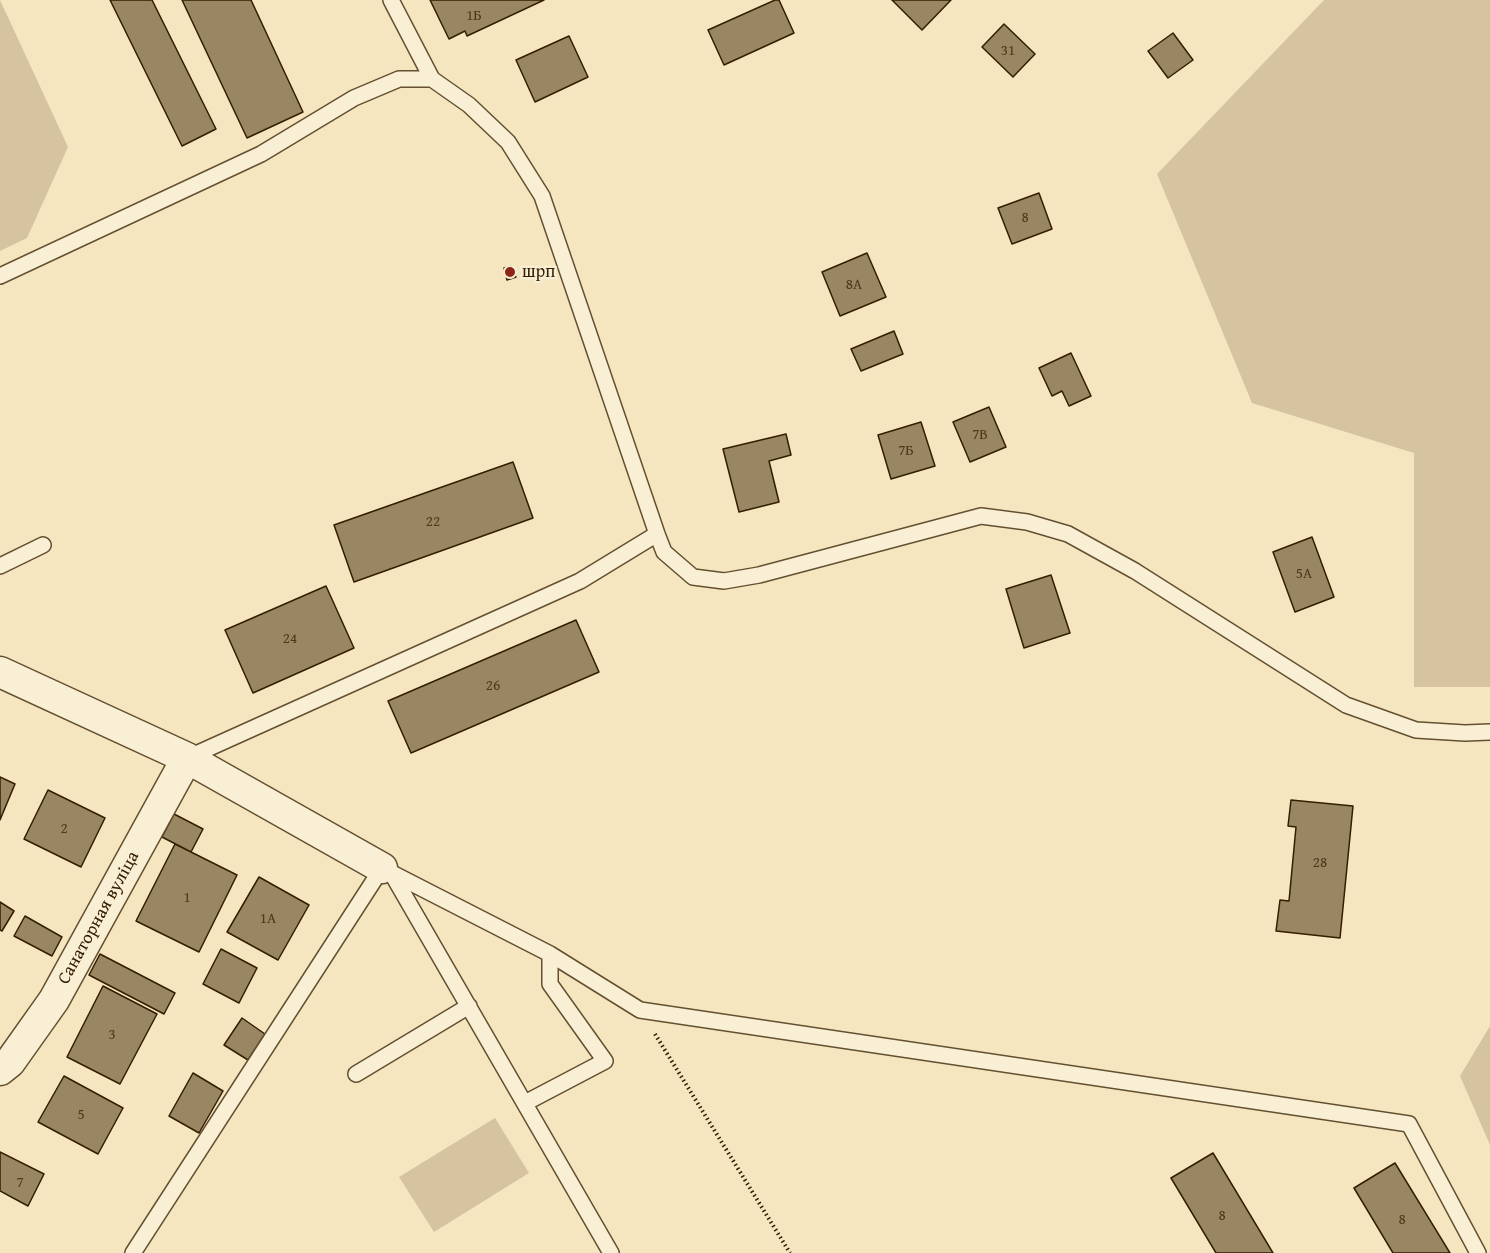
<!DOCTYPE html>
<html>
<head>
<meta charset="utf-8">
<style>
	body { margin:0 }
	canvas { display:block; background:#f6e6bf }
</style>
</head>
<body>
<canvas width="1490" height="1253"></canvas>
<script>
const ctx = document.querySelector('canvas').getContext('2d');
ctx.lineJoin = 'round';
function fillPath(path, color) { ctx.fillStyle = color; ctx.fill(path, 'evenodd'); }
function trace(path, color, width, dash) { ctx.strokeStyle = color; ctx.lineWidth = width; ctx.lineCap = dash ? 'butt' : 'round'; ctx.setLineDash(dash || []); ctx.stroke(path); }
function label(font, color, halo, rows, align = 'center') {
  ctx.font = font + ' "Gentium Book Plus",serif'; ctx.lineWidth = 4.5; ctx.setLineDash([]); ctx.textBaseline = 'middle'; ctx.strokeStyle = halo; ctx.fillStyle = color; for (const [text, x, y, turn = 0] of rows) {
    ctx.save(); ctx.translate(x, y); ctx.rotate((+turn || 0) * Math.PI / 180); ctx.textAlign = isNaN(turn) ? turn : align; if (halo) ctx.strokeText(text, 0, 0); ctx.fillText(text, 0, 0); ctx.restore();
  }
}
fillPath(new Path2D(`
	M0 0 68 147 27 238 0 251Z
	M1324 0H1490V687H1414V453L1252 403 1157 174Z
	M1490 1026V1145L1460 1076Z
	M495 1118 529 1173 434 1232 399 1177Z`), '#d5c49f');
const building = new Path2D(`
	M110 0H152L216 129 182 146Z
	M182 0H251L303 112 247 138Z
	M430 0H544L467 36 465 31 449 39Z
	M775 0H779L794 33 724 65 708 30Z
	M892 0H951L922 30Z
	M1004 24 1035 54 1013 77 982 47Z
	M1173 33 1193 60 1168 78 1148 51Z
	M569 36 588 77 535 102 516 60Z
	M1039 193 1052 229 1012 244 998 208Z
	M867 253 886 297 840 316 822 272Z
	M511 266 516 277 507 280 504 268Z
	M894 331 903 354 861 371 851 349Z
	M1071 353 1091 396 1069 406 1062 391 1052 396 1039 368Z
	M989 407 1006 447 970 462 953 422Z
	M921 422 935 466 891 479 878 435Z
	M786 434 791 455 769 461 779 502 739 512 723 449Z
	M513 462 533 518 354 582 334 525Z
	M1312 537 1334 597 1295 612 1273 552Z
	M1051 575 1070 633 1024 648 1006 589Z
	M326 586 354 648 253 693 225 630Z
	M576 620 599 672 411 753 388 701Z
	M0 777 15 784 0 820Z
	M48 790 105 818 81 867 24 839Z
	M1291 800 1353 806 1340 938 1276 931 1280 900 1289 901 1296 827 1288 826Z
	M174 814 203 829 191 852 162 837Z
	M175 844 237 875 199 952 136 921Z
	M259 877 309 905 278 960 227 932Z
	M0 902 14 911 2 931 0 930Z
	M25 916 62 937 52 956 14 936Z
	M221 949 257 968 239 1003 203 984Z
	M100 954 175 993 164 1014 89 975Z
	M103 986 157 1014 120 1084 67 1057Z
	M242 1018 265 1034 248 1060 224 1045Z
	M193 1073 223 1091 199 1133 169 1116Z
	M64 1076 123 1108 98 1154 38 1122Z
	M0 1152 44 1174 28 1206 0 1191Z
	M1213 1153 1273 1253H1216L1171 1178Z
	M1395 1163 1450 1253H1393L1354 1188Z`);
fillPath(building, '#998663');
trace(building, '#341e00', 1.5);
const lane = new Path2D(`
	M391 0 432 79 469 105 508 142 542 196 657 534 664 552 693 577 724 581 759 575 981 516 1027 522 1068 534 1135 571 1346 705 1416 730 1465 733 1490 732
	M0 276 261 154 354 98 399 79H432
	M0 566 43 545
	M187 758 580 581 657 534
	M392 874 611 1253
	M356 1074 469 1006
	M525 1103 605 1061 550 984V954
	M133 1253 382 868 550 954 640 1010 1409 1124 1478 1253`);
const street = new Path2D(`
	M0 672 187 758 382 868
	M0 1070 10 1062 54 1000 187 758`);
trace(lane, '#645030', 18);
trace(street, '#645030', 33);
trace(new Path2D(`
	M655 1034 790 1253`), '#341e00', 4, [1.5, 3]);
trace(lane, '#f9efd5', 15);
trace(street, '#f9efd5', 30);
for (const [x, y, r, color] of [
	[510,272,6,"#8f2418"]
]) { const dot = new Path2D(); dot.arc(x, y, r, 0, 2 * Math.PI); ctx.fillStyle = color; ctx.fill(dot); trace(dot, '#f9efd5', 2); }
label('15px', '#4d3819', null, [
	["1Б",474,16],
	["31",1008,51],
	["8",1025,218],
	["8А",854,285],
	["7В",980,435],
	["7Б",906,451],
	["22",433,522],
	["5А",1304,574],
	["24",290,639],
	["26",493,686],
	["2",64,829],
	["28",1320,863],
	["1",187,898],
	["1А",268,919],
	["3",112,1035],
	["5",81,1115],
	["7",20,1183],
	["8",1222,1216],
	["8",1402,1220]
]);
label('18px', '#341e00', '#f9efd5', [
	["шрп",522,272]
], 'left');
label('18px', '#341e00', '#f9efd5', [
	["Санаторная вуліца",99,918,-61]
]);
</script>
</body>
</html>
